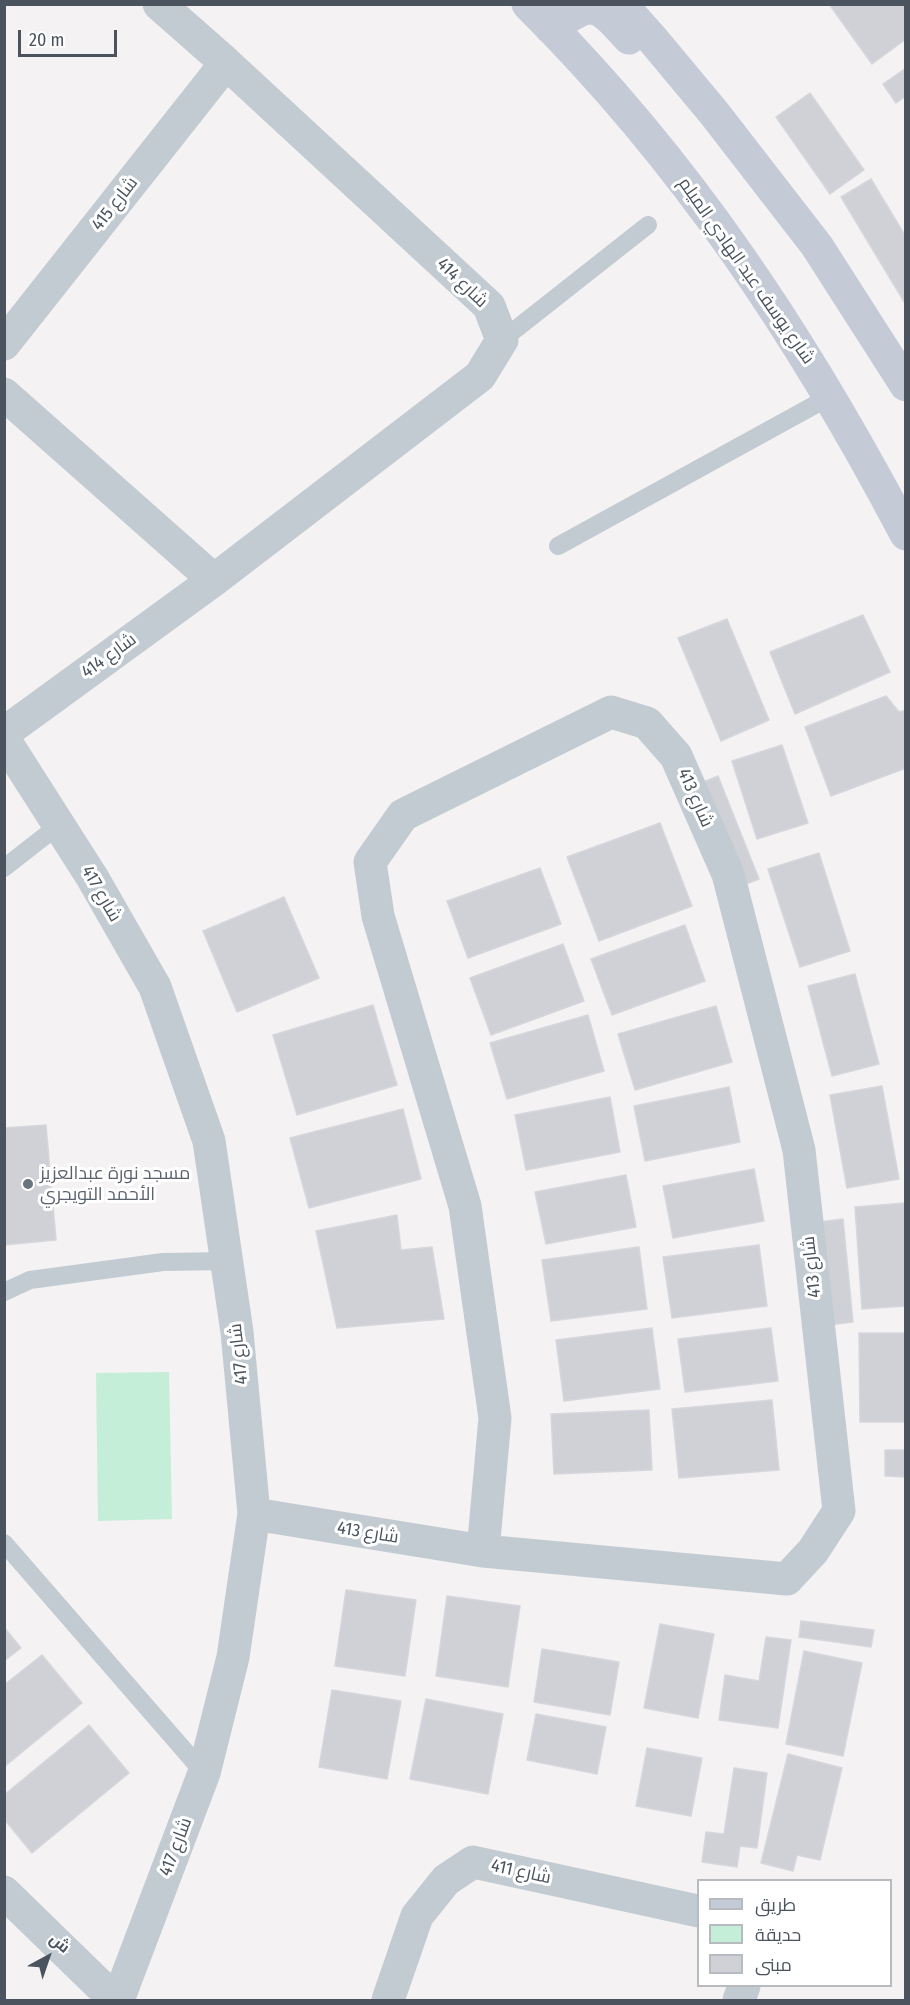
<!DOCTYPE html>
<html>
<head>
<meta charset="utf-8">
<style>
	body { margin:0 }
	#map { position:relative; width:910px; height:2005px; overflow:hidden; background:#f4f2f2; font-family:"Fira Sans Condensed",Cairo,sans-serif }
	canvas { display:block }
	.frame { position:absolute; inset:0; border:6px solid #4a535e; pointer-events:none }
	.legend { position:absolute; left:697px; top:1879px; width:195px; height:108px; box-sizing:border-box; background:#fff; border:2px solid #b7babf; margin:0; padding:8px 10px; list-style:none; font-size:18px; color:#4a535e }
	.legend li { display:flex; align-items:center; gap:12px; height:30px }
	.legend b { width:30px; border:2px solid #b7babf }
	.north { position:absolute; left:18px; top:1927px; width:60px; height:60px; -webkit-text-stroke:4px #fff; paint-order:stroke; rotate:40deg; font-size:16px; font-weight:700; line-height:24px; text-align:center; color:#4a535e }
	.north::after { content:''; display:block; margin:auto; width:21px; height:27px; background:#4a535e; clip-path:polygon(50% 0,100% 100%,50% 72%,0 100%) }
	.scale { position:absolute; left:18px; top:30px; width:99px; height:27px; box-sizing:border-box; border:3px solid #4a535e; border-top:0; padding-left:8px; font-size:18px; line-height:21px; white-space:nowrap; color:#4a535e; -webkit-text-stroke:4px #fff; paint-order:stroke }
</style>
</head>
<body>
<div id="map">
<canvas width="910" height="2005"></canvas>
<div class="frame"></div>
<ul class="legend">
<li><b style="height:8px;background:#c4cbd7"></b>طريق</li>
<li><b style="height:16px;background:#c4eed7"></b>حديقة</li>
<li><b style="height:16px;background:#cfd1d6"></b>مبنى</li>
</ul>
<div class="north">ش</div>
<div class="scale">20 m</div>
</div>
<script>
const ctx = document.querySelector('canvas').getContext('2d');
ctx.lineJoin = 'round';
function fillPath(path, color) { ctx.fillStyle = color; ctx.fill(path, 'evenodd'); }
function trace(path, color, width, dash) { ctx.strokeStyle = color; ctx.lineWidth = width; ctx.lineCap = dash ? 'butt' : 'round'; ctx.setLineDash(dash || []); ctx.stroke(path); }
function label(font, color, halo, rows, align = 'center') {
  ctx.font = font + ' "Fira Sans Condensed",Cairo,sans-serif'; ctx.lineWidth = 6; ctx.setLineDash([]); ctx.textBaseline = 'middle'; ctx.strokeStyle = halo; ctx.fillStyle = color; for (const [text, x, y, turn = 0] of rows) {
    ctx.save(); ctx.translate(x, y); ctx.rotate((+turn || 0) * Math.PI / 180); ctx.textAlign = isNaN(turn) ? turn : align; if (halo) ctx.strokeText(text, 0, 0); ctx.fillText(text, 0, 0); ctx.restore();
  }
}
fillPath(new Path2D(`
	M169 1372 172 1519 98 1521 96 1373Z`), '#c4eed7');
const building = new Path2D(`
	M829 4H906V39L872 64Z
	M906 68V96L896 103 883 84Z
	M810 93 864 170 830 194 776 117Z
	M871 179 906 237V305L841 197Z
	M863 615 890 672 795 714 770 652Z
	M727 619 769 720 721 741 678 638Z
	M886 696 899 712 906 710V768L831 796 805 727Z
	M782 745 808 823 757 839 732 761Z
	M718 776 759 879 741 886 701 783Z
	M660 823 692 906 599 941 567 857Z
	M819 853 850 951 800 967 768 869Z
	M540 868 561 924 468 958 447 901Z
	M284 897 319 978 237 1012 203 931Z
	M685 925 705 981 612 1015 591 959Z
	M563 944 584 1001 491 1035 470 978Z
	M855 974 879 1064 832 1076 808 986Z
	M373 1005 397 1085 297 1115 273 1035Z
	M716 1006 732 1062 635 1090 618 1034Z
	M588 1015 604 1071 507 1099 490 1043Z
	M882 1086 899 1179 847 1188 830 1095Z
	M729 1087 740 1142 645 1161 634 1106Z
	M610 1097 620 1152 526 1170 515 1115Z
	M403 1109 421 1179 309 1208 290 1138Z
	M46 1125 56 1240 4 1245V1128Z
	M754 1169 764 1221 673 1238 663 1186Z
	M626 1175 636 1227 546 1244 535 1192Z
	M905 1203 906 1306 862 1309 855 1207Z
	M397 1215 401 1250 432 1247 444 1319 337 1328 316 1231Z
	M843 1219 853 1322 829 1325 819 1222Z
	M759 1245 767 1306 672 1318 663 1257Z
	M639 1247 647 1309 551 1321 542 1260Z
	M652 1328 660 1389 564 1401 556 1340Z
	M771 1328 778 1381 685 1392 678 1339Z
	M859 1333H906V1422H860Z
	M772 1400 779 1470 679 1478 672 1409Z
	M649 1410 652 1470 554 1474 551 1414Z
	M885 1450H906V1477L885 1476Z
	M346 1590 416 1600 405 1676 335 1666Z
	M447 1596 520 1606 508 1687 436 1676Z
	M801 1621 874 1630 871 1647 799 1637Z
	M660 1624 714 1634 698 1718 644 1708Z
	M4 1627 21 1648 4 1661Z
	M766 1637 791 1640 778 1728 719 1720 725 1675 759 1681Z
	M542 1649 619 1662 610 1715 534 1702Z
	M804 1651 862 1663 843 1756 786 1744Z
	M42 1655 82 1703 4 1767V1685Z
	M332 1690 401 1701 387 1779 319 1767Z
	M426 1699 503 1714 488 1794 410 1779Z
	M536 1714 606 1727 597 1774 527 1760Z
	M89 1725 129 1773 32 1853 4 1819V1795Z
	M647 1748 702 1758 691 1816 636 1806Z
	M788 1754 842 1768 820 1860 797 1855 793 1871 761 1863Z
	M734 1768 767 1773 757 1848 740 1846 737 1867 702 1862 706 1832 724 1834Z`);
fillPath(building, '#cfd1d6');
trace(building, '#d6d7dd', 1.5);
trace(new Path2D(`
	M502 340 648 225
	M558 546 831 396
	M4 868 59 825
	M4 1292 30 1280 163 1262 228 1261
	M4 1543 204 1773`), '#c3cbd2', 18);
trace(new Path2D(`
	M4 344 226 63
	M4 394 214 580
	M4 733 214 580 480 376 502 340 489 306 226 63 159 4
	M4 739 92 877 155 987 209 1141 237 1332 254 1514 233 1657 204 1773 118 2000
	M254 1514 483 1551 787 1579 813 1551 839 1511 799 1150 728 874 676 756 647 723 611 712 403 815 370 862 378 916 465 1206 495 1418 483 1551
	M4 1892 115 2000
	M388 2000 417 1916 446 1880 473 1862 698 1911
	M739 2000 744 1986`), '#c3cbd2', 33);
trace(new Path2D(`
	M528 4C687 162 802 337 906 534
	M621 4 654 41 714 113 817 246 906 385
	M551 28C592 0 596 0 629 38`), '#c4cbd7', 33);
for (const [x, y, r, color] of [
	[28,1184,6,"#6b7280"]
]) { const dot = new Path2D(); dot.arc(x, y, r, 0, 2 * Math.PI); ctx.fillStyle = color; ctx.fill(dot); trace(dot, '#fff', 2); }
label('18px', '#4a535e', '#fff', [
	["شارع 415",115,204,-52],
	["شارع يوسف عبد الهادي الميلم",746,271,55],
	["شارع 414",462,283,44],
	["شارع 414",109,656,-36],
	["شارع 413",695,798,66],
	["شارع 417",101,894,60],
	["شارع 413",812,1267,-96],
	["شارع 417",239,1354,-96],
	["شارع 413",368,1533,9],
	["شارع 417",176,1847,-69],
	["شارع 411",521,1872,12]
]);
label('18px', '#5b616d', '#fff', [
	["مسجد نورة عبدالعزيز",40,1174],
	["الأحمد التويجري",40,1195]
], 'left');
</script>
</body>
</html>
